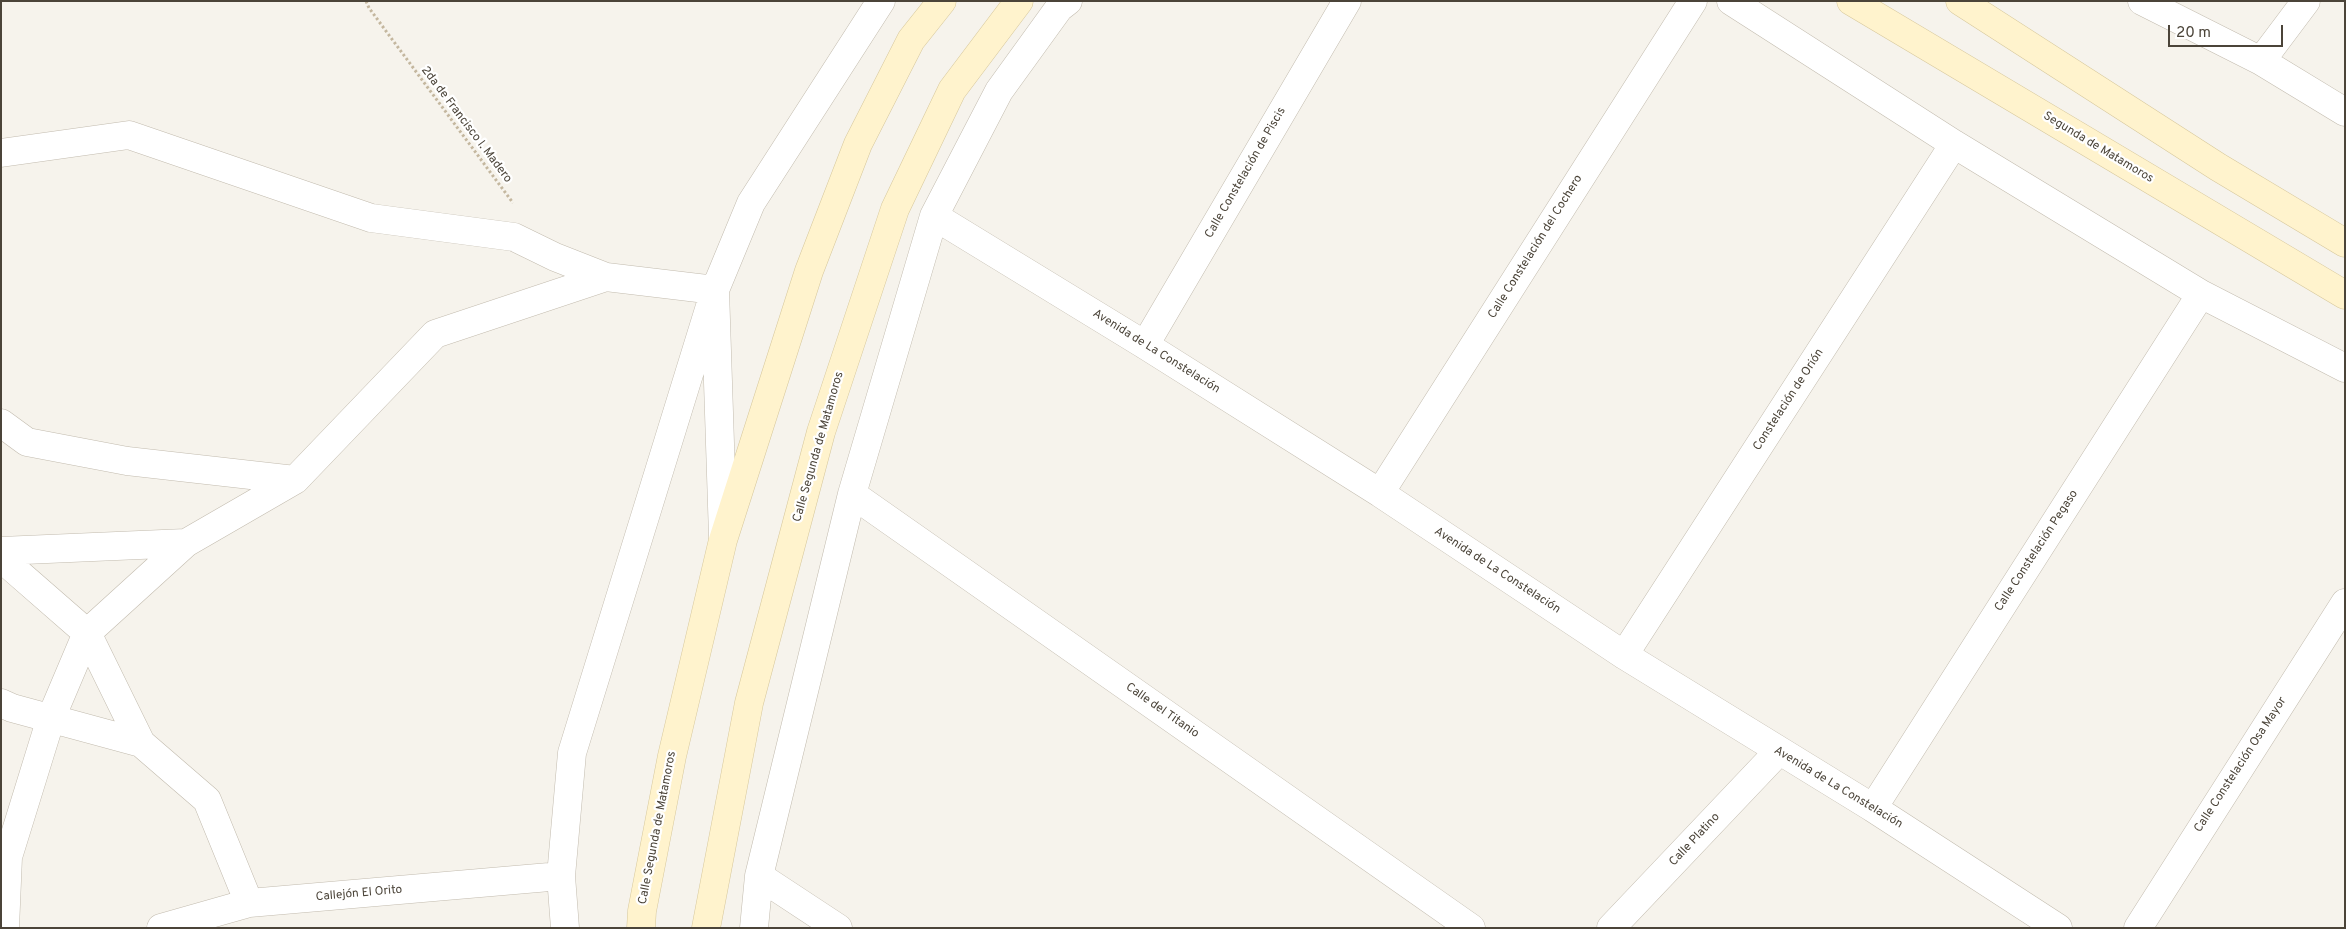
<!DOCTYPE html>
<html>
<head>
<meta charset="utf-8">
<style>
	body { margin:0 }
	#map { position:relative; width:2346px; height:929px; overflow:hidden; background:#f6f3ec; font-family:Overpass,sans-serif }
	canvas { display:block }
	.frame { position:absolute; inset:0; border:2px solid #4b4439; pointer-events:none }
	.scale { position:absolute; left:2168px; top:25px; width:115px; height:22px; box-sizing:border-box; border:2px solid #4b4439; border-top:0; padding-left:6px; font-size:15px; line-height:18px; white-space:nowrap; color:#4b4439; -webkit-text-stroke:4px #fff; paint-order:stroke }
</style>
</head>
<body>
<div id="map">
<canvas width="2346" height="929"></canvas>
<div class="frame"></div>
<div class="scale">20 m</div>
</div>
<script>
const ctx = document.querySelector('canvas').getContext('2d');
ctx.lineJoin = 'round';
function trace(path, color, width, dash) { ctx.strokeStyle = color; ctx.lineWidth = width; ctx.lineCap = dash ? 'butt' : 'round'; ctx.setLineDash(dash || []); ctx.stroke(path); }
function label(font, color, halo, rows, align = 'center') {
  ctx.font = font + ' Overpass,sans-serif'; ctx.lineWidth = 4.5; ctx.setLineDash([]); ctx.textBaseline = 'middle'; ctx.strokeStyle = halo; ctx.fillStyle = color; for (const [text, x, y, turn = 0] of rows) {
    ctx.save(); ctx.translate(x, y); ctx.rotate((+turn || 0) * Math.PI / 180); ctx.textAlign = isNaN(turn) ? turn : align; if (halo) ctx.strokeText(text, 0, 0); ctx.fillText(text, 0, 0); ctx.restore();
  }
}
const minor = new Path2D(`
	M1731 1 1954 144 2201 294 2345 368
	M2142 1 2261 61 2345 112
	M2261 61 2306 1
	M1 153 129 135 371 218 514 237 555 257 606 277 715 290 723 536
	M934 216 1145 345 1380 493 1624 655 1873 808 2058 928
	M1145 345 1347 1
	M1 423 27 442 127 461 295 480
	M1380 493 1693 1
	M852 494 1471 928
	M1 551 186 543 295 480 435 334 606 277
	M1 558 87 633 141 743
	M1624 655 1954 144
	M1 703 12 708 141 743 207 800 249 903
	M1873 808 2201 294
	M759 876 838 928
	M5 928 8 857 51 718 87 633 186 543
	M161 928 249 903 561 876
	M565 928 561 876 572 753 715 290 751 203 881 1
	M754 928 759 876 852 494 934 216 999 91 1059 8 1068 1
	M1611 928 1778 752
	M2138 928 2345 603`);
const secondary = new Path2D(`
	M1851 1 2345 295
	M1960 1 2218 167 2345 243
	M641 928 642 911 672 756 723 540 809 271 858 144 911 40 942 1
	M706 928 749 703 821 432 895 209 952 90 1019 1`);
trace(minor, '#c2bbae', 29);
trace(secondary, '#d6c79b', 29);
trace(new Path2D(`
	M366 1 369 8 513 203`), '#c4b79f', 3, [2.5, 2.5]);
trace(minor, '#fff', 28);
trace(secondary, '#fff3cd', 28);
label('12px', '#4b4439', '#fff', [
	["2da de Francisco I. Madero",466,125,53],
	["Segunda de Matamoros",2098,148,31],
	["Calle Constelación de Piscis",1246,173,-60],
	["Calle Constelación del Cochero",1536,247,-58],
	["Avenida de La Constelación",1156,352,32],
	["Constelación de Orión",1789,400,-57],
	["Calle Segunda de Matamoros",819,447,-74],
	["Calle Constelación Pegaso",2037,551,-57],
	["Avenida de La Constelación",1497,571,33],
	["Calle del Titanio",1162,711,35],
	["Calle Constelación Osa Mayor",2241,765,-57],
	["Avenida de La Constelación",1838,788,31],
	["Calle Segunda de Matamoros",658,828,-79],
	["Calle Platino",1695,840,-47],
	["Callejón El Orito",359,894,-5]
]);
</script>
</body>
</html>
